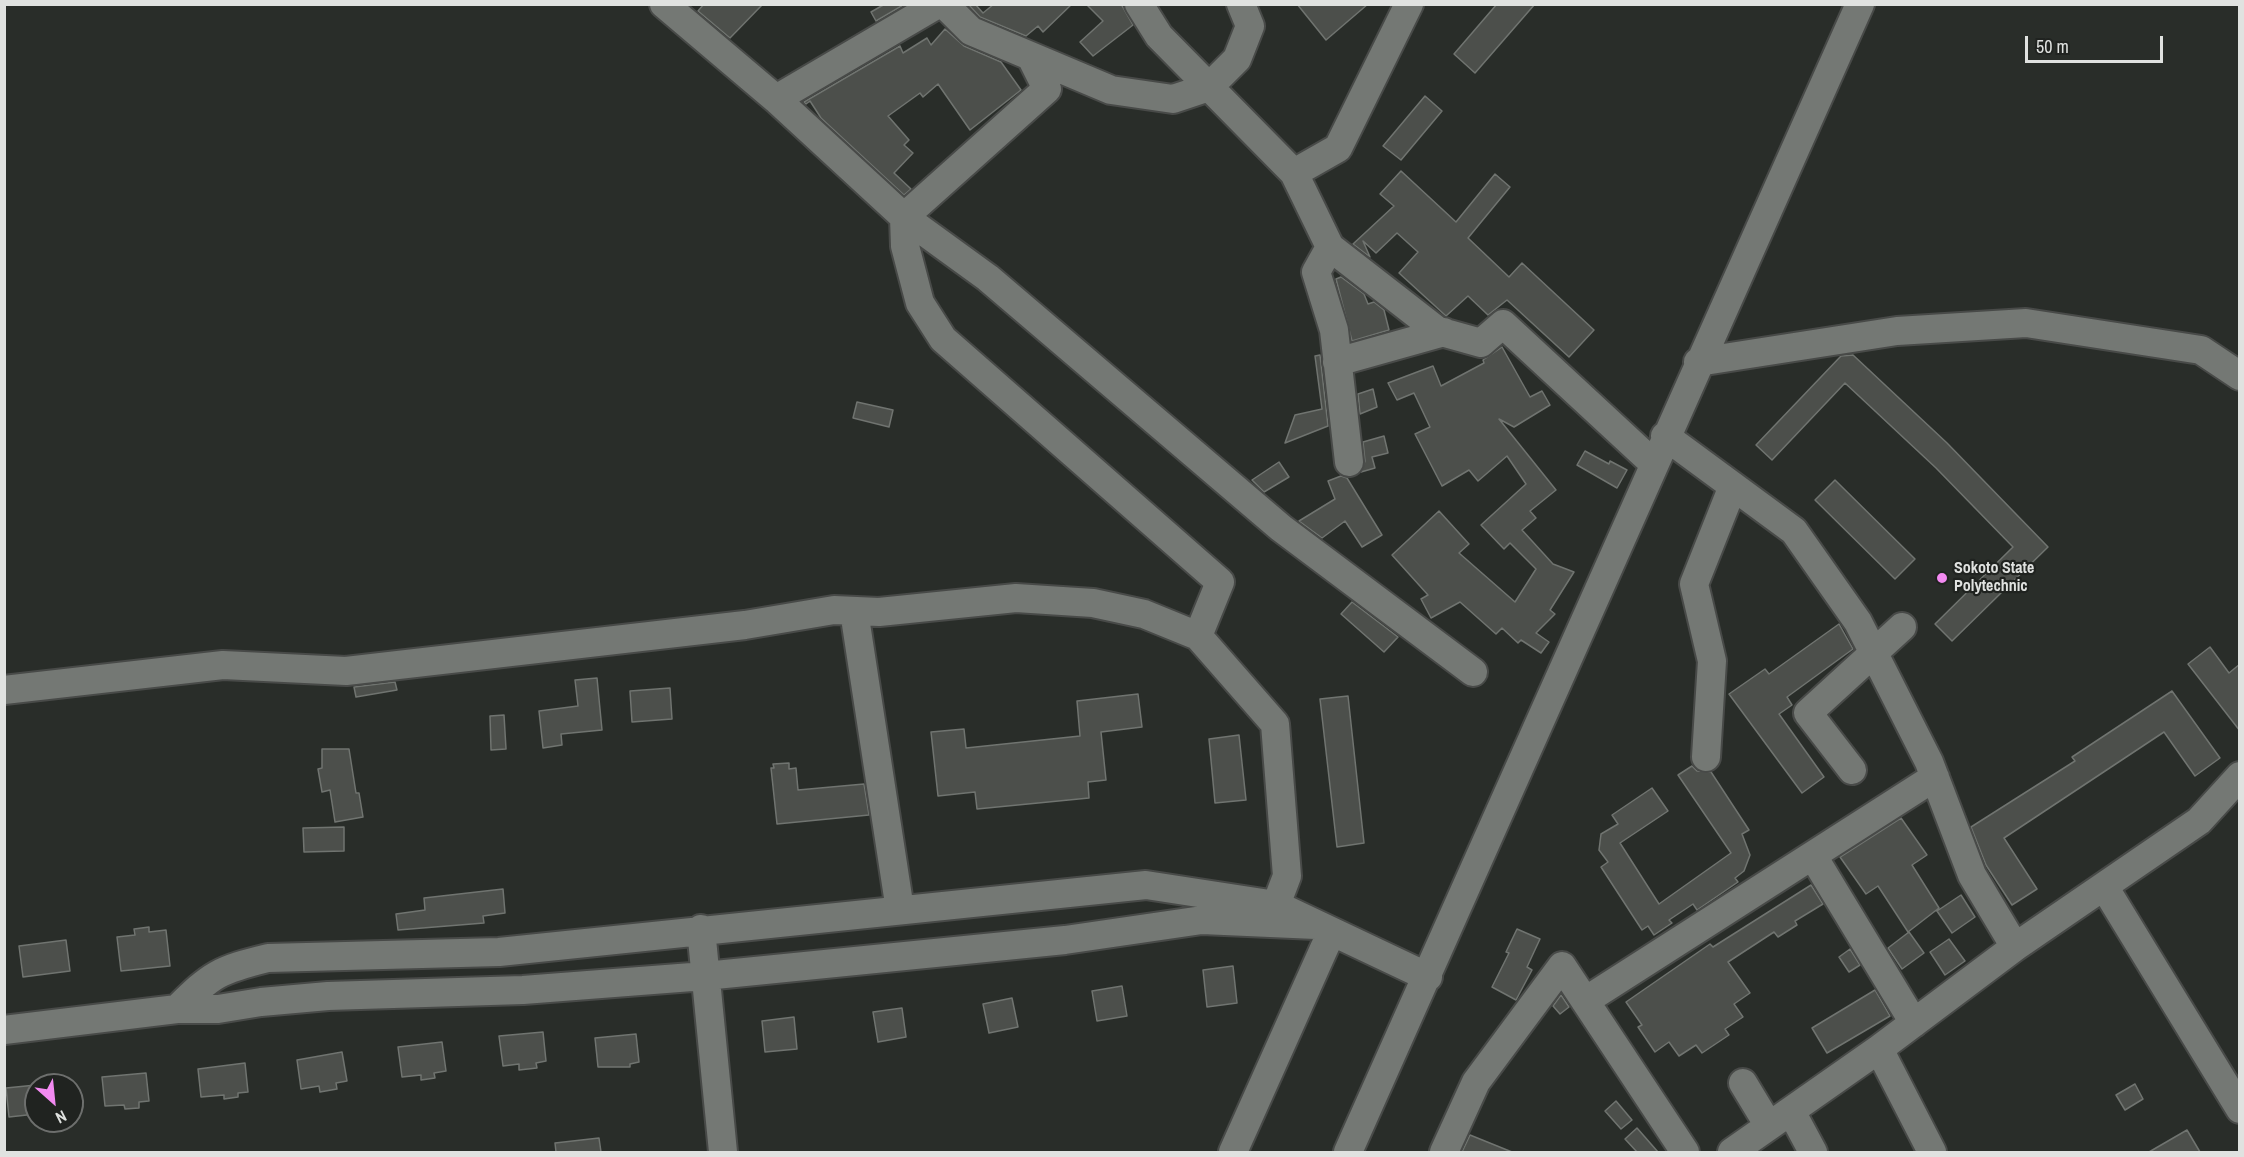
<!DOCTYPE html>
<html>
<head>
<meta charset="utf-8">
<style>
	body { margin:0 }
	#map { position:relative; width:2244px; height:1157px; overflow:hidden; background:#292d29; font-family:"Archivo Narrow",sans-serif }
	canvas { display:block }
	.frame { position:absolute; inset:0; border:6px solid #e0e2e0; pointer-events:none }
	.north { position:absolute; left:24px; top:1073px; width:60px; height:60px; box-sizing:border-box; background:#202320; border:2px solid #6d6f6d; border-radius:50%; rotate:153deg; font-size:16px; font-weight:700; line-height:24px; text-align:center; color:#e0e2e0 }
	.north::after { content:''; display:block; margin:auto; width:21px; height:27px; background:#f38af1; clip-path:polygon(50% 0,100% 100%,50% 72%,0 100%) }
	.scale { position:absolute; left:2025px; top:36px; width:138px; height:27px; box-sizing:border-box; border:3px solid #e0e2e0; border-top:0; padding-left:8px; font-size:18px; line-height:21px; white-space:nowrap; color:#e0e2e0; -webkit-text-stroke:4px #202320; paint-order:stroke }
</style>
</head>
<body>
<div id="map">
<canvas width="2244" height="1157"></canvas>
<div class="frame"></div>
<div class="north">N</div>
<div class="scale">50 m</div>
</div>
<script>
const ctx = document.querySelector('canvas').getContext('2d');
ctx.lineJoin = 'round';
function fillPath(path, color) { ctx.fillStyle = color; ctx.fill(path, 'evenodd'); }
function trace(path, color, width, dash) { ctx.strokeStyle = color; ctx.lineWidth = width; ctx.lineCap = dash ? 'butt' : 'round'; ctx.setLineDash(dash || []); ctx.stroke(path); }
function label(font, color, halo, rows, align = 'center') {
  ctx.font = font + ' "Archivo Narrow",sans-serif'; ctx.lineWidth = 4.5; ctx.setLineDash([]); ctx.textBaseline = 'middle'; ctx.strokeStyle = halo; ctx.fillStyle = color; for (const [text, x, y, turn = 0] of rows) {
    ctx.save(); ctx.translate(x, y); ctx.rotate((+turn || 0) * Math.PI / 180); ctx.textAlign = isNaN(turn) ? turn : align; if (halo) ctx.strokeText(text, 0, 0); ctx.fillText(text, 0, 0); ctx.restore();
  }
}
const building = new Path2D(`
	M704 4H763L730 38 698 11Z
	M885 4H905L876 21 871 12Z
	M968 4H975L983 13 994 4H1072L1043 32 1038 26 1026 36 980 17Z
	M1086 4H1121L1133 25 1093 56 1080 42 1103 21Z
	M1297 4H1368L1326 40Z
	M1497 4H1535L1475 73 1454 54Z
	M945 29 964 46 1001 62 1021 90 970 130 938 84 923 97 920 93 888 116 909 140 904 145 913 153 894 173 911 189 904 195 821 118 810 101 806 104 804 102 900 46 903 53 927 38 931 45Z
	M1425 96 1442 111 1401 160 1383 146Z
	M1401 171 1456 222 1495 174 1510 187 1468 238 1509 277 1522 263 1594 330 1569 357 1507 300 1488 315 1468 296 1446 316 1399 273 1418 252 1397 233 1376 253 1363 241 1370 257 1353 244 1394 206 1380 194Z
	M1341 277 1364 294 1368 304 1374 302 1384 310 1389 330 1352 341 1336 279Z
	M1502 347 1530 397 1542 391 1550 405 1514 427 1499 419 1556 490 1530 511 1536 518 1522 530 1553 564 1574 572 1550 610 1555 614 1536 633 1549 642 1541 653 1521 640 1518 643 1502 628 1496 634 1460 602 1431 618 1421 599 1428 595 1392 555 1439 511 1469 544 1459 553 1515 602 1536 569 1510 543 1504 549 1481 525 1526 484 1507 456 1478 481 1469 470 1442 486 1415 434 1430 427 1414 393 1397 400 1388 383 1433 366 1441 386 1484 363 1483 360Z
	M1320 355 1328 426 1285 443 1295 415 1322 409 1315 356Z
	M1853 355 1947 443 2048 547 1952 641 1935 624 2013 547 1936 468 1845 383 1772 460 1756 445 1841 356Z
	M1373 389 1377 407 1360 414 1358 394Z
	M857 402 893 410 889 427 853 418Z
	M1384 436 1388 453 1372 457 1375 468 1361 472 1365 461 1363 442Z
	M1585 451 1609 464 1610 461 1627 470 1617 488 1577 465Z
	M1279 462 1289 477 1264 492 1252 480Z
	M1341 476 1347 478 1382 535 1362 547 1345 521 1322 538 1299 521 1335 499 1328 481Z
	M1835 480 1915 559 1895 579 1815 500Z
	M1352 602 1398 637 1384 652 1341 614Z
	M1839 624 1853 649 1787 697 1792 705 1779 714 1824 777 1802 793 1729 694 1765 669 1769 674Z
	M2210 647 2229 673 2240 664V731L2188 664Z
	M597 678 602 730 561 734 562 745 543 748 539 711 578 706 575 680Z
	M395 682 397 690 356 697 354 687Z
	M670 688 672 719 632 722 630 691Z
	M2172 691 2220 758 2195 776 2164 732 2004 838 2037 889 2012 905 1986 865 1971 827 2075 761 2072 757Z
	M1138 694 1142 727 1101 732 1106 780 1088 782 1089 798 977 809 975 792 938 796 931 732 964 729 966 748 1080 736 1077 701Z
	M1348 696 1364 843 1337 847 1320 699Z
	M504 715 506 749 491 750 490 716Z
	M1239 735 1246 800 1215 803 1209 739Z
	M322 749H349L356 793H359L363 817 335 822 330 790 322 792 318 769 322 768Z
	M789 763V769L796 768 798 790 864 784 869 815 777 824 771 768H774L773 764Z
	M1692 766 1697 771 1711 772 1749 830 1742 834 1750 855 1744 871 1735 878 1738 882 1697 910 1693 904 1669 920 1672 923 1654 935 1648 926 1642 930 1601 867 1608 862 1599 850 1601 834 1618 824 1612 815 1652 788 1668 811 1620 843 1659 904 1731 853 1678 775Z
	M1901 818 1927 855 1912 865 1939 908 1908 932 1878 886 1866 894 1840 857Z
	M344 827V851L304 852 303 828Z
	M1811 885 1823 904 1795 921 1797 925 1778 937 1774 932 1728 962 1750 993 1734 1004 1743 1017 1725 1029 1729 1035 1702 1053 1696 1045 1679 1056 1669 1042 1655 1052 1638 1027 1642 1025 1626 1002 1710 944 1713 947Z
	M503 889 505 913 483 916 484 923 398 930 396 914 425 910 424 898Z
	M1961 895 1975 917 1952 933 1937 911Z
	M149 927V932L166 930 170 966 121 971 117 937 135 935 134 929Z
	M1517 929 1540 939 1527 967 1532 970 1516 1000 1492 987 1509 953 1506 952Z
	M1909 932 1924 953 1902 969 1888 948Z
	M1949 939 1965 961 1945 975 1930 952Z
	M66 940 70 971 23 977 19 946Z
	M1850 949 1860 965 1849 972 1839 957Z
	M1233 966 1237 1003 1207 1007 1203 970Z
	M1122 986 1127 1016 1097 1021 1092 991Z
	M1875 990 1890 1016 1827 1053 1812 1028Z
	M1561 995 1569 1007 1560 1014 1553 1006Z
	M1012 998 1018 1027 989 1033 983 1004Z
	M902 1008 906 1037 878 1042 873 1012Z
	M794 1017 797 1049 765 1052 762 1021Z
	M543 1032 546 1061 536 1063 537 1068 519 1070V1064L503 1066 499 1036Z
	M636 1034 639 1062 630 1064V1067H598L595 1038Z
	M442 1042 446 1071 434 1073 435 1078 421 1080V1075L402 1077 398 1047Z
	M342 1052 347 1081 336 1083 337 1089 320 1092 319 1086 301 1089 297 1060Z
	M245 1063 248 1092 238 1093V1097L224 1099V1095L201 1097 198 1069Z
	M146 1073 149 1101 139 1102V1108L125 1109 124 1105 105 1106 102 1077Z
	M2135 1084 2143 1099 2125 1110 2116 1095Z
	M36 1085V1114L9 1117 6 1088Z
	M1616 1101 1632 1120 1621 1129 1605 1111Z
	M1637 1128 1658 1152H1637L1625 1139Z
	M2187 1130 2200 1152H2149Z
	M1470 1135 1512 1152H1462Z
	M599 1138 601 1152H556L555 1143Z`);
fillPath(building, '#4c4f4b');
trace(building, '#707470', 1.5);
const minor = new Path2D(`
	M664 4 776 99 904 217 988 278 1281 528 1473 672
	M944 4 971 31 1111 90 1173 99 1209 87 1237 59 1250 26 1241 4
	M1139 4 1159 36 1294 173
	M1409 4 1338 148 1294 173 1330 247 1438 331 1481 343 1503 324 1653 463
	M1031 57 1047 89 904 217 905 246 920 303 943 339 1220 582 1198 636
	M776 99 938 4
	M1330 247 1316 272 1334 330 1349 462
	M1337 362 1444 332
	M1698 362 1897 331 2026 323 2201 350 2240 376
	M1665 436 1794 531 1858 622 1929 762 1972 875 2015 947
	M854 611 900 910
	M4 690 223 665 346 671 745 625 834 610 879 612 1016 598 1093 603 1144 614 1198 636 1275 724 1287 876 1276 905
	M1706 757 1712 661 1694 584 1733 486
	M1852 770 1808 713 1902 627
	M1813 856 1914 1023
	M2105 888 2240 1109
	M701 929 723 1152
	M1585 1001 1935 777
	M177 1009C212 974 219 970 268 958L499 952 1146 885 1276 905 1428 977
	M4 1030 177 1009H218L261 1002 328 996 523 990 705 976 1065 940 1202 920 1316 925
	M1879 1049 1932 1152
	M1743 1083 1769 1126
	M1791 1111 1813 1152
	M1233 1152 1331 933
	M1348 1152C1521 771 1687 386 1860 4
	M1444 1152 1476 1082 1562 966 1685 1152
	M1732 1152 1879 1049 2015 947 2199 821 2240 776`);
trace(minor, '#484a48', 32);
trace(minor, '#747874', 28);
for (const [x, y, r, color] of [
	[1942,578,6,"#f38af1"]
]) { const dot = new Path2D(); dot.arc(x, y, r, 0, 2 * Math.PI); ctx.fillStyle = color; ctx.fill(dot); trace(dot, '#202320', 2); }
label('bold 16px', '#e0e2e0', '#202320', [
	["Sokoto State",1954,569],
	["Polytechnic",1954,587]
], 'left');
</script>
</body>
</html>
